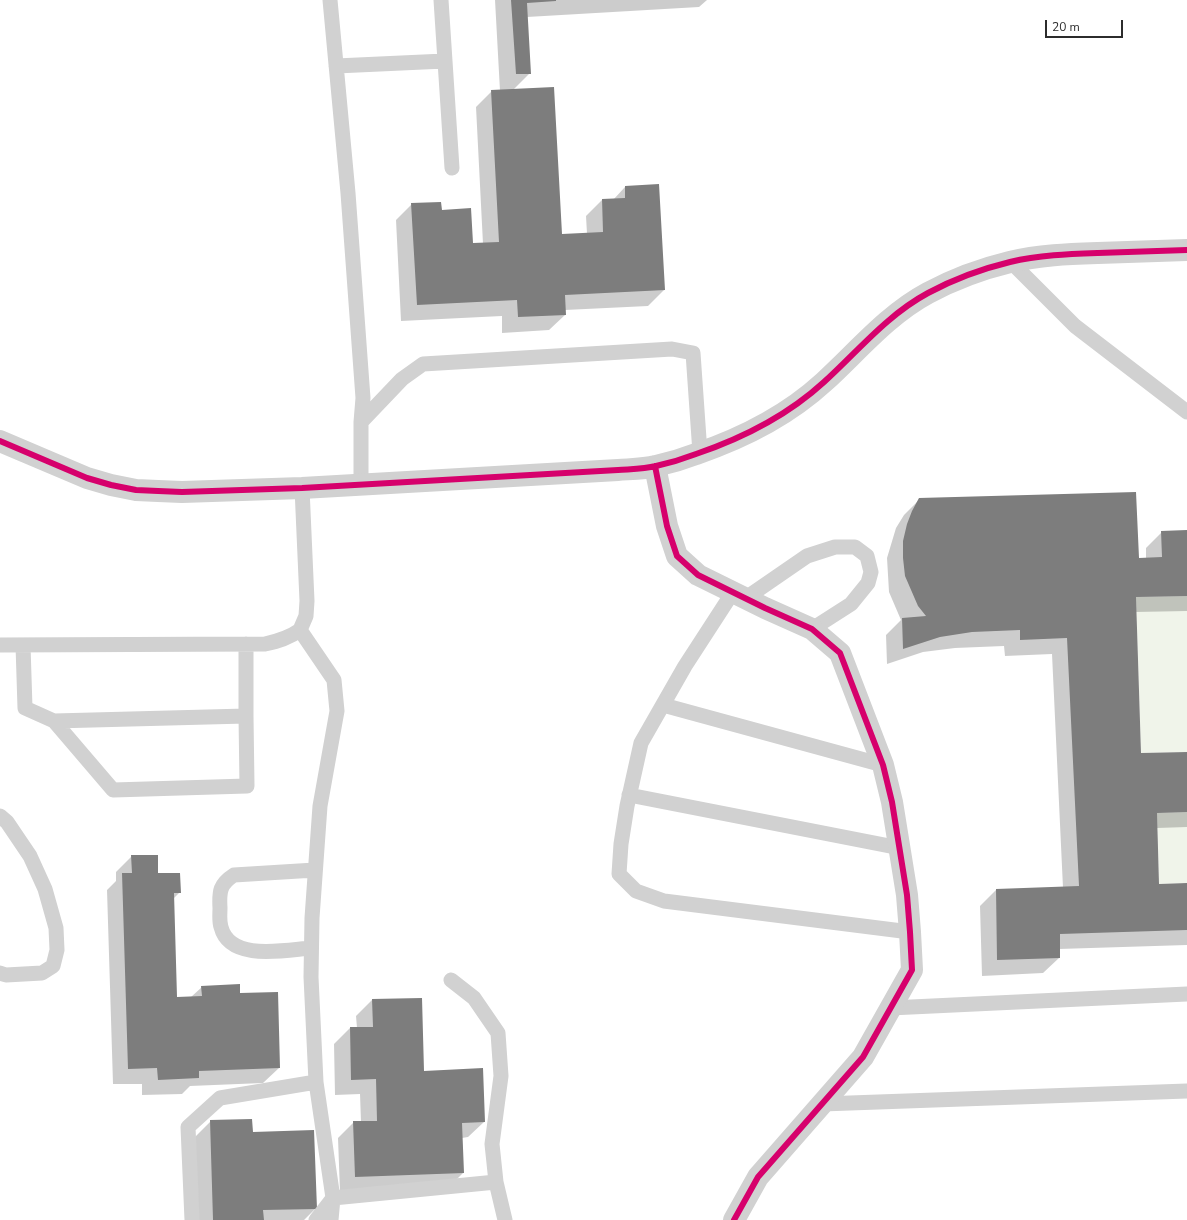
<!DOCTYPE html>
<html>
<head>
<meta charset="utf-8">
<style>
	body { margin:0 }
	#map { position:relative; width:1187px; height:1220px; overflow:hidden; background:#fff; font-family:"Nunito Sans",sans-serif }
	canvas { display:block }
	.scale { position:absolute; left:1045px; top:20px; width:78px; height:18px; box-sizing:border-box; border:2px solid #2c2c2c; border-top:0; padding-left:5px; font-size:12px; line-height:14px; white-space:nowrap; color:#2c2c2c; -webkit-text-stroke:3px #fff; paint-order:stroke }
</style>
</head>
<body>
<div id="map">
<canvas width="1187" height="1220"></canvas>
<div class="scale">20 m</div>
</div>
<script>
const ctx = document.querySelector('canvas').getContext('2d');
ctx.lineJoin = 'round';
function fillPath(path, color) { ctx.fillStyle = color; ctx.fill(path, 'evenodd'); }
function trace(path, color, width, dash) { ctx.strokeStyle = color; ctx.lineWidth = width; ctx.lineCap = dash ? 'butt' : 'round'; ctx.setLineDash(dash || []); ctx.stroke(path); }
fillPath(new Path2D(`
	M1187 596V752L1141 753 1136 597Z
	M1187 812V883L1159 884 1157 813Z`), '#f0f4ea');
fillPath(new Path2D(`
	M495 0H707L699 7 527 17 530 73 513 90 561 235 587 234 586 216 602 200H613L625 187 664 290 648 306 565 310V315L549 330 502 333V316L401 321 396 220 412 204 441 211 472 244H483L476 107 492 91H500Z
	M920 499 1138 559H1146V548L1162 532 1187 531V611L1135 612 1140 754 1187 753V827L1157 828 1158 885 1187 884V945L1059 949V958L1043 973 982 976 980 906 996 890 1063 888 1052 654 1005 656 1004 646 955 648 923 652 887 664 886 635 901 620 889 592 887 558 896 528 904 515Z
	M132 856 180 892 173 899 176 998 191 997 202 987 239 994 279 1068 263 1083 190 1086 182 1094 142 1095V1084H113L107 890 116 881V872Z
	M372 1000 423 1072 484 1122 468 1137 462 1138 463 1173 447 1189 340 1192 338 1138 354 1122H361L360 1094 335 1095 334 1044 350 1028H357L356 1016Z
	M211 1121 316 1208 304 1220H197L195 1137Z`), '#0003');
fillPath(new Path2D(`
	M511 0H556V1L527 3 531 74H516Z
	M554 87 562 234 603 232 602 199 625 198V186L659 184 665 290 565 295 566 315 518 317 517 300 417 305 411 203 441 202 442 210 471 208 473 243 499 242 491 90Z
	M1136 492 1139 558 1162 557 1161 531 1187 530V596L1136 597 1141 753 1187 752V812L1157 813 1159 884 1187 883V930L1060 934V958L997 960 996 889 1079 886 1067 638 1020 640V630L972 632 940 637 903 649 902 618 926 616 918 606 905 576 903 558V541L907 524 912 511 919 498Z
	M131 855H158V873H180L181 893H174L177 997 202 996 201 986 240 984V993L278 992 280 1068 199 1071V1078L158 1080 157 1068 128 1069 122 873H132Z
	M422 998 424 1071 483 1068 485 1122 462 1123 464 1173 355 1177 353 1121H377L376 1079 351 1080 350 1027H373L372 999Z
	M252 1119 253 1132 314 1130 317 1209 263 1210 264 1220H213L210 1120Z`), '#7d7d7d');
trace(new Path2D(`
	M330 0 348 193 363 398 361 422V484
	M441 0 452 168
	M336 66 445 61
	M1011 262 1075 326 1187 412
	M361 422 402 379 423 364 672 349 693 353 700 453
	M733 592 685 666 641 743 627 806 621 844 619 874 636 891 664 901 910 932
	M746 598 807 556 835 547H855L867 556 871 572 868 583 851 604 812 629
	M0 645 265 644C278 641 289 638 300 630
	M23 645 25 708 54 721 246 716V644
	M663 705 883 765
	M54 721 113 790 247 786 246 716
	M629 795 900 848
	M0 816 7 822 30 856 45 889 56 928 57 950 53 966 42 973 6 975 0 973
	M311 948C285 950 230 962 221 927 219 921 220 914 220 908 219 891 220 884 234 875L315 870
	M451 980 474 998 498 1033 501 1076 492 1144 496 1182
	M890 1008 1187 994
	M316 1082 333 1198 331 1220
	M822 1104 1187 1091
	M192 1220 188 1127 220 1098 316 1082 311 977 312 918 320 806 337 711 334 680 300 630 306 616 307 601 302 488
	M316 1220 333 1198 496 1182 505 1220`), '#d1d1d1', 15);
trace(new Path2D(`
	M0 441 87 478 111 485 136 490 158 491 182 492 302 488 618 470C631 469 644 469 656 466 670 463 683 459 696 454 743 438 787 416 824 382 857 352 887 315 928 293 954 279 981 269 1010 262 1039 255 1069 254 1098 253 1128 252 1157 251 1187 250
	M655 466 667 526 677 556 698 575 765 608 812 629 840 653 883 765 892 802 907 895 910 932 912 970 863 1057 758 1177 734 1220`), '#d1d1d1', 22);
trace(new Path2D(`
	M0 441 87 478 111 485 136 490 158 491 182 492 302 488 618 470C631 469 644 469 656 466 670 463 683 459 696 454 743 438 787 416 824 382 857 352 887 315 928 293 954 279 981 269 1010 262 1039 255 1069 254 1098 253 1128 252 1157 251 1187 250
	M655 466 667 526 677 556 698 575 765 608 812 629 840 653 883 765 892 802 907 895 910 932 912 970 863 1057 758 1177 734 1220`), '#d6006c', 6);
</script>
</body>
</html>
